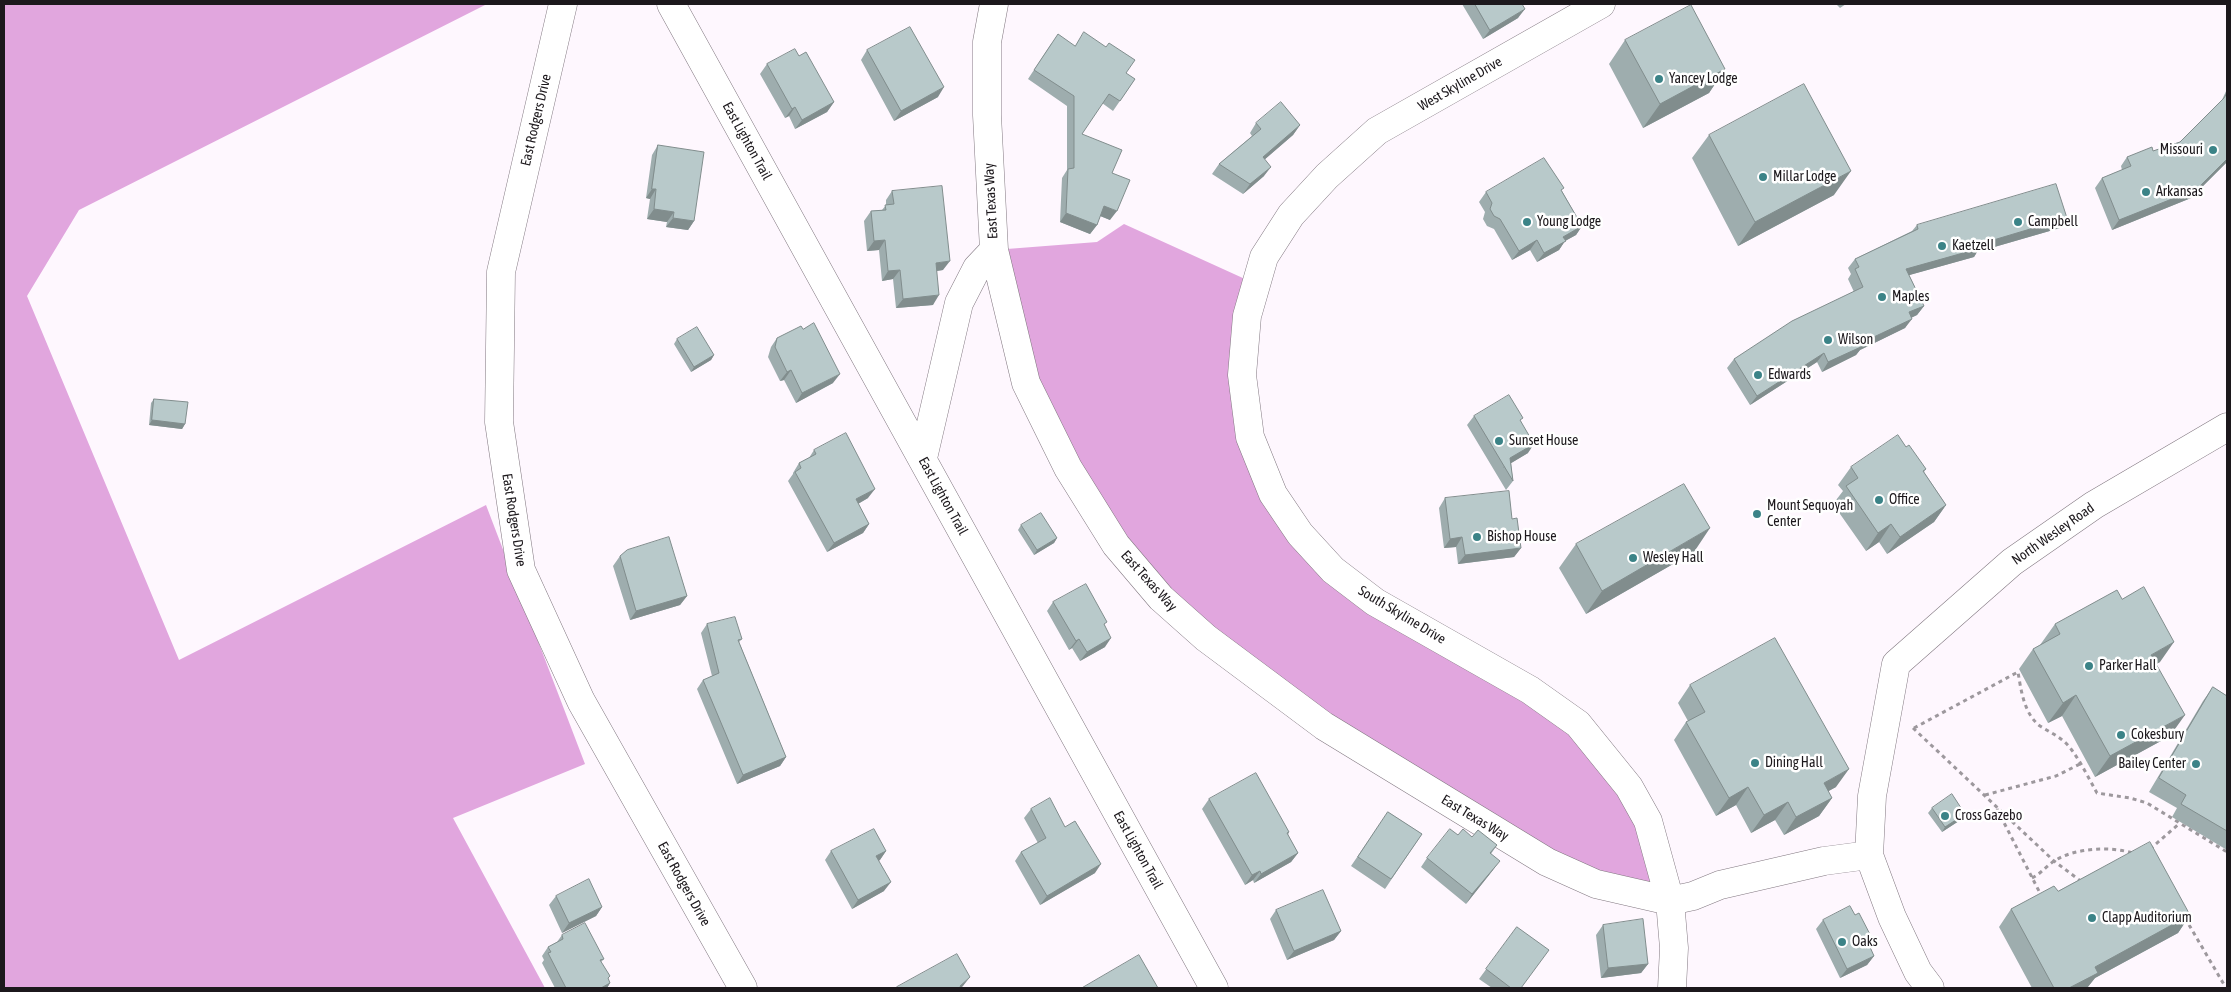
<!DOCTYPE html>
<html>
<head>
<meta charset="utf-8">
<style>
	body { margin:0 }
	#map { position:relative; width:2231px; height:992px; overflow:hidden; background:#fef7fe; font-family:"Asap Condensed",sans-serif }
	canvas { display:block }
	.frame { position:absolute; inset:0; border:5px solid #1c181c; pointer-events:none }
</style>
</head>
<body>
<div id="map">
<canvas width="2231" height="992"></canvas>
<div class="frame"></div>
</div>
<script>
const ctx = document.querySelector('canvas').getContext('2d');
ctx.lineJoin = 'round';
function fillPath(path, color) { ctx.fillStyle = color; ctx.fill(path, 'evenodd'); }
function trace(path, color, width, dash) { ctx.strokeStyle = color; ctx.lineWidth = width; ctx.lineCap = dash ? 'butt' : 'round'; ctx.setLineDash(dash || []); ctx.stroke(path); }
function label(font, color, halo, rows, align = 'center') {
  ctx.font = font + ' "Asap Condensed",sans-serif'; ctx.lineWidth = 5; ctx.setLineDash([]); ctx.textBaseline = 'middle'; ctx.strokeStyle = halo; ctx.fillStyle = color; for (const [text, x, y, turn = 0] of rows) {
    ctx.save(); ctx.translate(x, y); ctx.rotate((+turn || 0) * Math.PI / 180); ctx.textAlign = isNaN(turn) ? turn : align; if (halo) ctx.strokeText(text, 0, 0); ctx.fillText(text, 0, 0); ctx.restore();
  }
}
fillPath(new Path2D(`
	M4 4H487L79 210 27 296 179 660 486 505 585 764 453 818 545 988H4Z
	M1124 224 1256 284 1242 375 1300 534 1530 690 1629 787 1670 901 1589 880 1206 638 1068 468 994 250 1097 242Z`), '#e1a6de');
const minor = new Path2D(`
	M563 4 501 272 499 422 521 570 581 701 743 988
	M671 4 1214 988
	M994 4 987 42V115L994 250 1026 383 1068 468 1116 545 1161 598 1206 638 1324 726 1547 862 1596 884 1670 901 1693 896 1720 885 1824 861 1869 855
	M1601 4 1377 131 1327 176 1291 215 1264 257 1247 316 1242 375 1250 437 1273 494 1300 534 1333 570 1375 602 1530 690 1578 724 1629 787 1648 821 1670 901 1674 948 1672 988
	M923 458 959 303 977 268 994 250
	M1930 988 1918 972 1892 917 1869 855 1872 796 1896 664 2012 562 2094 505 2227 427`);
trace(minor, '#827881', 29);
trace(new Path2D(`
	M1913 728 2054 861 2082 882
	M1914 728 2018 672C2021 690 2024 714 2040 726 2051 733 2063 738 2071 749 2081 762 2089 779 2097 793L2130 798 2147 803 2227 852
	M1985 795 2056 776 2080 764
	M1997 809 2042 897
	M2150 849 2180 823
	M2032 878C2042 873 2047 865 2056 860 2075 848 2112 846 2132 853
	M2185 918 2226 988`), '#9d989d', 3, [4, 4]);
trace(minor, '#fff', 28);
fillPath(new Path2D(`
	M1462 4H1522L1518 18 1483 39Z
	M1836 4H1846L1840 8Z
	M1625 40 1725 69 1709 93 1643 128 1609 64Z
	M1051 44 1074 46 1135 79 1113 111 1102 103 1082 134 1112 173 1110 220 1100 216 1097 225 1090 234 1060 222 1062 178 1067 170V106L1028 79Z
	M867 50 938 97 894 121 861 60Z
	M799 56 834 102 827 112 795 129 789 116 785 118 760 74 767 64Z
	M2227 89V162L2191 198 2112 230 2095 188 2102 178 2122 170 2121 166 2127 157 2153 151 2180 142 2221 102Z
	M1256 123 1300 125 1293 135 1265 159 1264 176 1243 194 1212 174 1219 164 1252 136 1250 133Z
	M1709 135 1834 195 1738 246 1692 158Z
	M658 145 694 221 688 230 666 227 667 222 647 219 650 199 646 198 652 155Z
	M892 191 943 270 937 271 933 305 896 308 893 279 882 281 879 250 867 251 864 221 871 211 882 210 886 205V200Z
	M1562 191 1582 226 1576 235 1565 241 1559 250 1537 262 1530 250 1512 260 1494 229 1487 226 1483 219 1485 212 1479 202 1486 192Z
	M1917 225 2060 228 1977 252 1974 257 1909 275 1924 306 1917 315 1911 318 1905 328 1860 350 1856 355 1822 372 1817 362 1750 405 1727 368 1734 359 1854 292 1848 279 1851 274 1848 268 1855 259 1912 231Z
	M777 338 833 383 796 403 784 380 780 381 768 357 771 347Z
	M677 339 714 355 711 360 691 372 674 344Z
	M154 399 185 424 182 429 149 425 151 403Z
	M1474 416 1521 421 1528 453 1511 463 1513 481 1506 490 1467 425Z
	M1906 447 1926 469 1924 472 1946 505 1934 522 1887 554 1879 542 1866 551 1833 504 1843 491 1838 485 1851 467Z
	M814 450 868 498 858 504 869 524 863 533 827 552 788 481 793 474V473L799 463 809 458Z
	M1445 498 1512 519 1521 548 1514 557 1458 564 1456 547 1444 548 1439 508Z
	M1021 525 1057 538 1054 543 1034 555 1018 530Z
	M1576 544 1694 552 1586 614 1559 568Z
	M620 556 687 596 680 605 630 620 613 566Z
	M1053 602 1105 625V647L1080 661 1072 648 1069 650 1047 611Z
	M707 624 742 639 739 642 786 757 780 766 737 784 697 689 703 680 712 676 701 633Z
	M2055 624 2160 662 2156 664 2170 736 2095 777 2062 716 2048 723 2019 669 2033 649 2040 645Z
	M1690 685 1836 787 1828 791 1832 798 1819 816 1784 835 1775 820 1751 833 1736 805 1716 816 1674 740 1686 722 1688 721 1678 703Z
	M2213 687 2227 696V850L2172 817 2177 808 2149 792 2203 701Z
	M1209 799 1289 832 1288 835 1298 853 1291 862 1254 883 1253 880 1245 885 1202 809Z
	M1932 808 1962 819 1942 832 1928 813Z
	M1031 809 1065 827 1095 873 1040 905 1015 861 1021 852 1038 843 1024 818Z
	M1388 812 1422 834 1385 889 1351 866Z
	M1458 835 1472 837 1497 845 1491 854 1493 870 1466 904 1421 867 1427 858Z
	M831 851H886L879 861 884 891 852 909 825 860Z
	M2058 891 2190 915 2178 933 2095 978 2087 988H2032L1999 927 2011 909Z
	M556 896 602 907 596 916 562 933 549 905Z
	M1276 910 1341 931 1334 940 1287 960 1270 919Z
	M1823 920 1871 950 1874 956 1867 965 1840 978 1816 929Z
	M1603 925 1648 964 1641 973 1601 978 1596 935Z
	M1517 927 1522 988H1492L1479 979Z
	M562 935 604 959 601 962 610 983 607 988H555L542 963 544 960 542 956 548 947 557 942Z`), '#9eadae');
fillPath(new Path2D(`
	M1525 9 1518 18 1483 39 1490 30Z
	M1725 69 1709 93 1643 128 1660 104Z
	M944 87 938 97 894 121 901 111Z
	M834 102 827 112 795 129 802 120Z
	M795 107 789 116 785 118 792 109Z
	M1300 125 1293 135 1256 167 1263 157Z
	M2227 159V162L2191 198 2112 230 2119 220Z
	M1271 167 1264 176 1243 194 1250 184Z
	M1851 171 1834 195 1738 246 1755 222Z
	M652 189H656L650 199 646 198Z
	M1104 206 1117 211 1110 220 1098 215Z
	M654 209 674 212 667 222 647 219Z
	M1066 213 1097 225 1090 234 1060 222Z
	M673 218 694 221 688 230 666 227Z
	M2067 218 2060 228 1977 252 1974 257 1899 278 1906 269 1980 244Z
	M1582 226 1576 235 1565 241 1559 250 1537 262 1544 253 1563 237Z
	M885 240 879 250 867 251 874 241Z
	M1537 240 1530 250 1512 260 1519 251Z
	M950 261 943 270 929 272 936 263Z
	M900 270 893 279 882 281 888 271Z
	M939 295 933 305 896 308 903 299Z
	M1924 306 1917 315 1902 322 1909 312Z
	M1912 319 1905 328 1860 350 1856 355 1822 372 1828 362 1861 343Z
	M1824 353 1817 362 1750 405 1757 396Z
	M714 355 711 360 691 372 694 367Z
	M791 370 784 380 780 381 787 372Z
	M840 374 833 383 796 403 802 393Z
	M152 420 185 424 182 429 149 425Z
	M1534 444 1528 453 1503 468 1510 458Z
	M875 489 868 498 849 509 856 499Z
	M1946 505 1934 522 1887 554 1900 537Z
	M869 524 863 533 827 552 834 543Z
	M1891 524 1879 542 1866 551 1878 533Z
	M1710 528 1694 552 1586 614 1602 591Z
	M1462 537 1456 547 1444 548 1450 539Z
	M1057 538 1054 543 1034 555 1037 550Z
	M1521 548 1514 557 1458 564 1465 555Z
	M687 596 680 605 630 620 636 611Z
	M1111 638 1105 647 1080 661 1087 652Z
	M1079 639 1072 648 1069 650 1076 641Z
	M2174 642 2160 662 2137 675 2151 655Z
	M2076 695 2062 716 2048 723 2063 703Z
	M2185 715 2170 736 2095 777 2110 756Z
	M786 757 780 766 737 784 743 775Z
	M1849 769 1836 787 1811 801 1824 783Z
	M1748 787 1736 805 1716 816 1729 798Z
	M1832 798 1819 816 1784 835 1796 817Z
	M1788 802 1775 820 1751 833 1764 815Z
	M1965 814 1962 819 1942 832 1945 827Z
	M886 851 880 860 870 865 876 856Z
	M1298 853 1291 862 1254 883 1261 874Z
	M1500 861 1493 870 1466 904 1472 894Z
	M1101 864 1095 873 1040 905 1047 896Z
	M1260 871 1253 880 1245 885 1252 875Z
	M891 882 884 891 852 909 858 900Z
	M602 907 596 916 562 933 569 923Z
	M2190 915 2178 933 2095 978 2087 988H2069L2095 967Z
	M1341 931 1334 940 1287 960 1294 951Z
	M1874 956 1867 965 1840 978 1847 969Z
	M1648 964 1641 973 1601 978 1608 968Z
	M970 977 963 986 961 988H958L960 986Z
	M610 983 607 988H601Z`), '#818d8d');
const building = new Path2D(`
	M1475 4H1522L1525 9 1490 30Z
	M1691 5 1725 69 1660 104 1625 40Z
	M910 27 944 87 901 111 867 50Z
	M1084 32 1106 47 1109 43 1135 60 1126 73 1135 79 1120 101 1109 94 1082 134 1122 150 1112 173 1130 180 1117 211 1104 206 1097 225 1066 213 1068 169 1074 168V96L1034 70 1058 34 1075 46Z
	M795 49 799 56 806 52 834 102 802 120 795 107 792 109 767 64Z
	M1804 84 1851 171 1755 222 1709 135Z
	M2227 93V159L2197 189 2119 220 2102 178 2131 166 2127 157 2152 147 2153 151 2180 142 2224 98Z
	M1281 102 1300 125 1263 157 1271 167 1250 184 1219 164 1261 129 1256 123Z
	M658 145 704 152 694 221 673 218 674 212 654 209 656 189H652Z
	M1544 158 1564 188 1561 190 1582 226 1563 237 1566 241 1544 253 1537 240 1519 251 1500 219 1494 216 1490 209 1492 203 1486 192Z
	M2056 184 2067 218 1980 244 1981 248 1906 269 1924 306 1909 312 1912 319 1861 343 1863 346 1828 362 1824 353 1757 396 1734 359 1792 321 1863 287 1855 269 1859 267 1855 259 1918 229 1917 225Z
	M942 186 950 261 936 263 939 295 903 299 900 270 888 271 885 240 874 241 871 211 886 210 885 205 894 204 892 191Z
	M814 323 840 374 802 393 791 370 787 372 775 347 777 338 801 326 803 329Z
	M697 327 714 355 694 367 677 339Z
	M1509 395 1523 418 1520 420 1534 444 1510 458 1513 481 1474 416Z
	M154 399 188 402 185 424 152 420Z
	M846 433 875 489 856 499 869 524 834 543 795 472 801 468 799 463 816 454 814 450Z
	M1898 435 1906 447 1909 445 1926 469 1923 471 1946 505 1900 537 1891 524 1878 533 1846 486 1858 478 1851 467Z
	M1684 484 1710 528 1602 591 1576 544Z
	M1509 491 1512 519 1517 518 1521 548 1465 555 1462 537 1450 539 1445 498Z
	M1041 513 1057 538 1037 550 1021 525Z
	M669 537 687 596 636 611 620 556 627 550Z
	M1086 584 1107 622 1104 624 1111 638 1087 652 1079 639 1076 641 1053 602Z
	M2144 587 2174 642 2151 655 2185 715 2110 756 2076 695 2063 703 2033 649 2060 634 2055 624 2117 590 2122 599Z
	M735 617 742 639 738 640 786 757 743 775 703 680 719 673 707 624Z
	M1775 638 1849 769 1824 783 1832 798 1796 817 1788 802 1764 815 1748 787 1729 798 1686 722 1705 712 1690 685Z
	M2213 687 2227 696V831L2181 804 2186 795 2159 778Z
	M1256 773 1289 832 1287 833 1298 853 1261 874 1260 871 1252 875 1209 799Z
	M1952 794 1965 814 1945 827 1932 808Z
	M1050 798 1065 827 1075 821 1101 864 1047 896 1021 852 1046 838 1031 809Z
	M1388 812 1422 834 1391 879 1358 857Z
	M874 829 886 851 876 856 891 882 858 900 831 851Z
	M1450 829 1458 835 1463 829 1472 837 1478 830 1497 845 1490 853 1500 861 1472 894 1427 858Z
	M2150 842 2190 915 2095 967 2098 973 2069 988H2054L2011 909 2054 886 2058 891Z
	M589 879 602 907 569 923 556 896Z
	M1323 890 1341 931 1294 951 1276 910Z
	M1850 906 1855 915 1859 913 1875 944 1870 947 1874 956 1847 969 1823 920Z
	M1643 919 1648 964 1608 968 1603 925Z
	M585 923 604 959 600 960 610 976 608 978 610 983 601 988H566L548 953 551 952 548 947 563 939 562 935Z
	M1517 927 1549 950 1521 988H1511L1486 969Z
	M957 954 970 977 960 986 961 988H898L897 987Z
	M1139 955 1158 988H1082Z`);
fillPath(building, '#b8c9ca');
trace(building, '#818d8d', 1);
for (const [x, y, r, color] of [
	[1659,79,5,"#3b8387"],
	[2213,150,5,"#3b8387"],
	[1763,177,5,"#3b8387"],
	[2146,192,5,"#3b8387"],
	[1527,222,5,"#3b8387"],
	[2018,222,5,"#3b8387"],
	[1942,246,5,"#3b8387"],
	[1882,297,5,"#3b8387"],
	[1828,340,5,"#3b8387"],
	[1758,375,5,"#3b8387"],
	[1499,441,5,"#3b8387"],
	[1879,500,5,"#3b8387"],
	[1757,514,5,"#3b8387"],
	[1477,537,5,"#3b8387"],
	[1633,558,5,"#3b8387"],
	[2089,666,5,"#3b8387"],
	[2121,735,5,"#3b8387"],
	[1755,763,5,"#3b8387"],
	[2196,764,5,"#3b8387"],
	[1945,816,5,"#3b8387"],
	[2092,918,5,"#3b8387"],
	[1842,942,5,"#3b8387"]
]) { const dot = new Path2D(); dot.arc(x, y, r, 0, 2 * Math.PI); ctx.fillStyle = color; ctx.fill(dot); trace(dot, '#fff', 2); }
label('14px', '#1c181c', '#fff', [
	["Yancey Lodge",1669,79],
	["Missouri",2203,150,"right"],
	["Millar Lodge",1773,177],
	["Arkansas",2156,192],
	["Young Lodge",1537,222],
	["Campbell",2028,222],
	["Kaetzell",1952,246],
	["Maples",1892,297],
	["Wilson",1838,340],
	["Edwards",1768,375],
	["Sunset House",1509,441],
	["Office",1889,500],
	["Mount Sequoyah",1767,506],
	["Center",1767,522],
	["Bishop House",1487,537],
	["Wesley Hall",1643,558],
	["Parker Hall",2099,666],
	["Cokesbury",2131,735],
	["Dining Hall",1765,763],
	["Bailey Center",2186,764,"right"],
	["Cross Gazebo",1955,816],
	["Clapp Auditorium",2102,918],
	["Oaks",1852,942]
], 'left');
label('14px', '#1c181c', '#fff', [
	["West Skyline Drive",1460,84,-30],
	["East Rodgers Drive",536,120,-77],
	["East Lighton Trail",747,141,61],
	["East Texas Way",991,201,-93],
	["East Lighton Trail",943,496,61],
	["East Rodgers Drive",514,520,81],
	["North Wesley Road",2053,534,-35],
	["East Texas Way",1149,581,48],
	["South Skyline Drive",1402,615,31],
	["East Texas Way",1475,818,31],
	["East Lighton Trail",1138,850,61],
	["East Rodgers Drive",684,884,61]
]);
</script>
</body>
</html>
